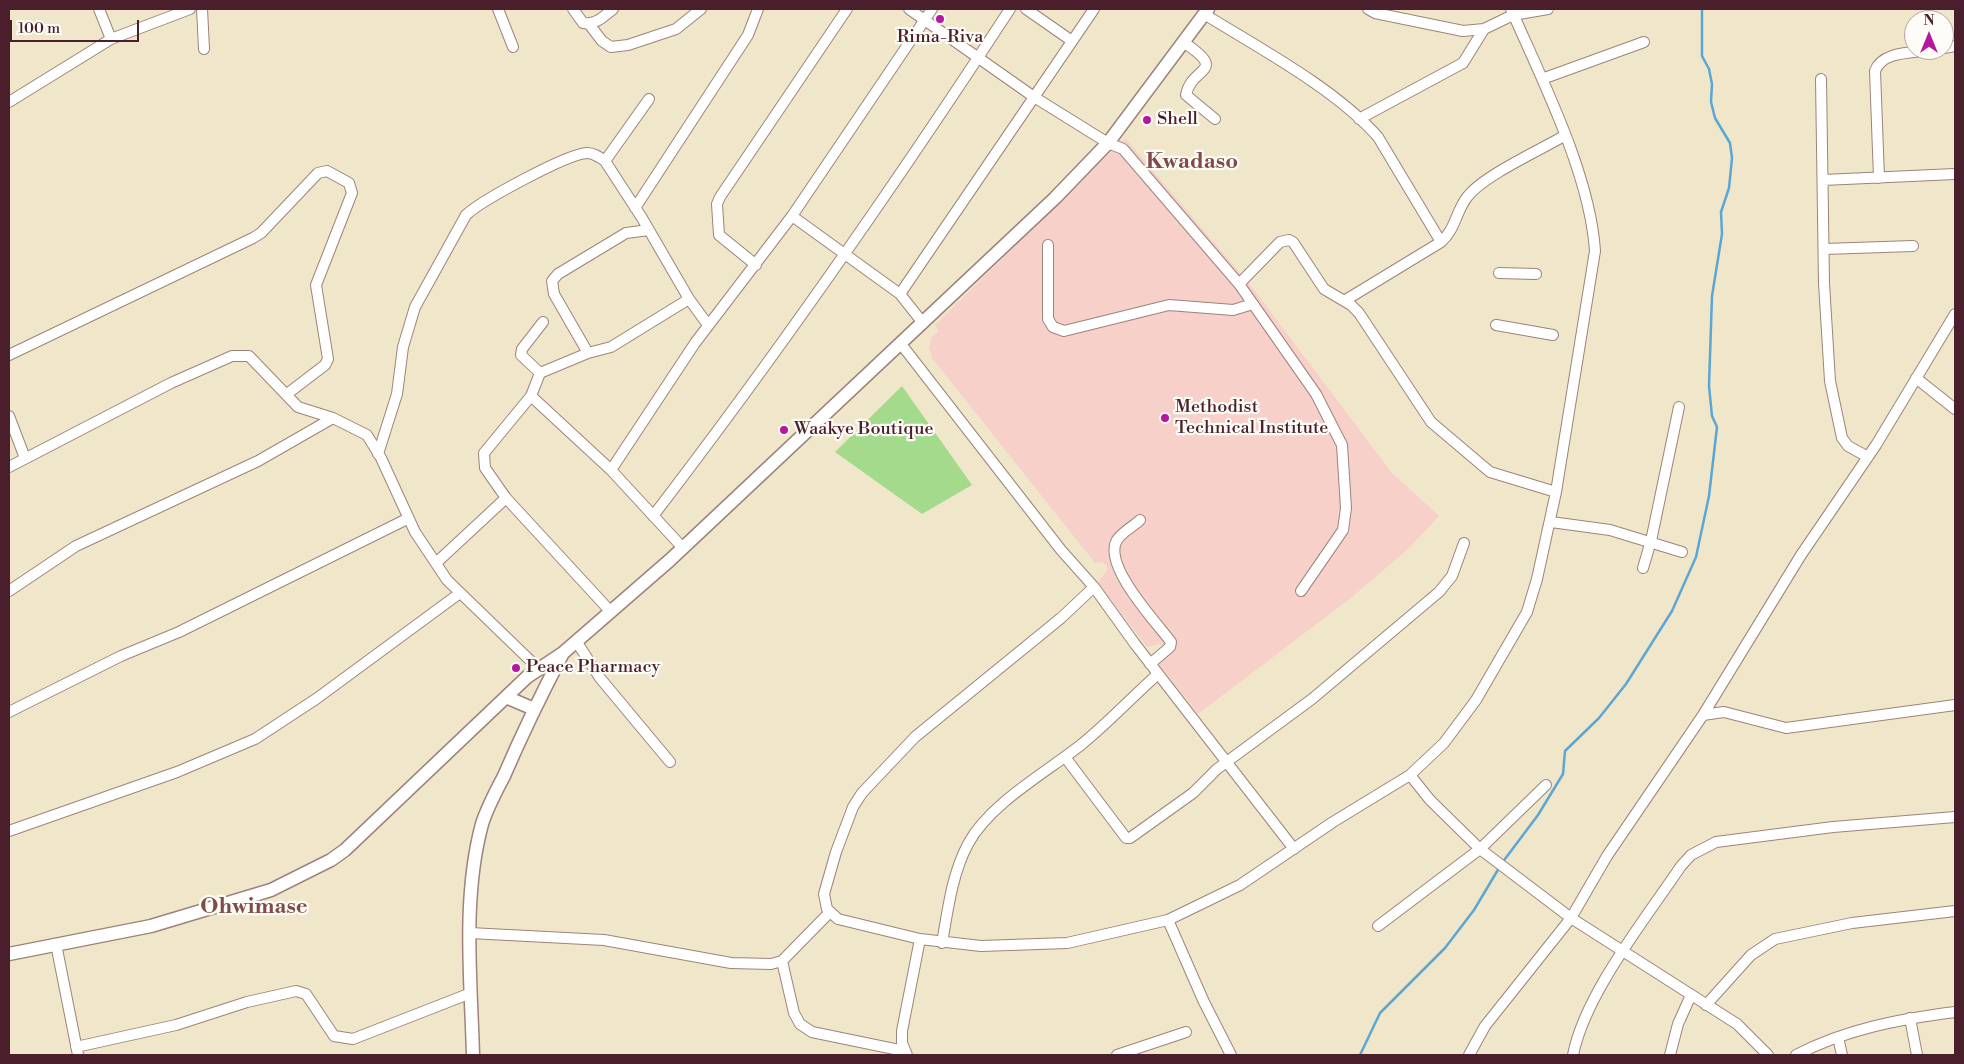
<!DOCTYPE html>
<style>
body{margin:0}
#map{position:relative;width:1964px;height:1064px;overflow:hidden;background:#f0e7cb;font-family:"Libre Bodoni",serif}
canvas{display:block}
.frame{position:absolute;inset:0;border:10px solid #4a1f2b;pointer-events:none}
.north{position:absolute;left:1904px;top:10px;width:50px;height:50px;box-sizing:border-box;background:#fdfcf7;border:1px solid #b5a4a5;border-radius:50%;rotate:0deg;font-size:14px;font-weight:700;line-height:20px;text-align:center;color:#4a1f2b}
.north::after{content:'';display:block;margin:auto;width:18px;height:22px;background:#b5179e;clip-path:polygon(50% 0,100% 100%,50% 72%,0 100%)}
.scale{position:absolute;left:10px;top:20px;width:129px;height:22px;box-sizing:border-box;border:2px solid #4a1f2b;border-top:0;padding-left:6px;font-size:15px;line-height:18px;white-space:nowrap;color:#4a1f2b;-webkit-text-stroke:4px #fdfcf7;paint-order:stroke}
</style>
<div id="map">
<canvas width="1964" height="1064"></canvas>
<div class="frame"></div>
<div class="north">N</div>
<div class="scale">100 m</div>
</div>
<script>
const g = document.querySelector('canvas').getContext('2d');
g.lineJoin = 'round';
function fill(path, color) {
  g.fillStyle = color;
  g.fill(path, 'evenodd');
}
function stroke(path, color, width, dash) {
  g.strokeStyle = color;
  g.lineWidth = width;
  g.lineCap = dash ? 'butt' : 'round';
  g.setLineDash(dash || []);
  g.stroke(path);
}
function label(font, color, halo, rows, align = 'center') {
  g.font = font + ' "Libre Bodoni",serif';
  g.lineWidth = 4.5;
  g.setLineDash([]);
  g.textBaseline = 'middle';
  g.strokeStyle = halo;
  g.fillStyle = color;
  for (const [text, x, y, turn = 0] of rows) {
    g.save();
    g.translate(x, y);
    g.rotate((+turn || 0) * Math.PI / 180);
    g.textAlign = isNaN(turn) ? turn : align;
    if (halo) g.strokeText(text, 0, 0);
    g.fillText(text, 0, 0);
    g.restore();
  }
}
fill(new Path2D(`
 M 1125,138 L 1251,286 L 1392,473 L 1439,516 L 1408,549 L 1352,597 L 1198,714 L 1157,662 L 1165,649 L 1161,644 L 1147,647 L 1098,583 L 1108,568 L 1103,562 L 1095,563 L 932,358 L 929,347 L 932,337 L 939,331 L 935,325 Z`), '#f7d0c9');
fill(new Path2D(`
 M 902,386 L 972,485 L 922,514 L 835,452 Z`), '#a3da8c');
stroke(new Path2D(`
 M 1502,863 L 1538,815 L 1563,774 L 1565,751 L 1599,718 L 1626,684 L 1672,611 L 1696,557 L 1709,496 L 1717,427 L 1712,416 L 1709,386 L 1712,296 L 1722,234 L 1721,212 L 1729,188 L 1732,158 L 1730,143 L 1715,118 L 1711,102 L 1712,84 L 1709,69 L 1702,56 L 1702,9
 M 1360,1055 L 1380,1013 L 1445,948 L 1474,910 L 1499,868`), '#5ca6d4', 2.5);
const minor = new Path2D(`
 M 99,9 L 111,39 L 190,9
 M 202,9 L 204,49
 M 498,9 L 513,47
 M 573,9 L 583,23 C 596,25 603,17 613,9
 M 909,9 L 1034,97 L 1108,143 L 1123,149 L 1239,284 L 1280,242 L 1289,240 L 1293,242 L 1324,289 L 1351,305 L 1359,313 L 1431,422 L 1490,472 L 1556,492
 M 1026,9 L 1072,41
 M 1368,9 L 1375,13 L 1463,31 L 1484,29 L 1513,15 L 1548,9
 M 1204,14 C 1259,48 1336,89 1378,137 L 1441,242
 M 589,24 L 602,41 L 611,47 L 628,45 L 676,29 L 701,9
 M 1183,42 C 1230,73 1191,66 1186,95 L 1215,119
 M 1944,48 L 1955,46
 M 1542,79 L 1644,42
 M 1821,79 L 1824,283 L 1830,381 L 1842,438 L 1848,446 L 1868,457
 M 9,102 L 111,39
 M 1359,119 L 1463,63 L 1484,29
 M 605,161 L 649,99
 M 1879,178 L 1875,71 C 1882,51 1912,53 1930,50
 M 1823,180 L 1955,174
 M 635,208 L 748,35 L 758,9
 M 792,216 L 900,294 L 923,323
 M 1048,245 L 1048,319 L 1053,327 L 1064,331 L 1169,305 L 1233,310 L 1253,304
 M 1824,249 L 1913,246
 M 756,265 L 719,235 L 717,204 L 720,197 L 847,9
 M 1499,273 L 1536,274
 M 1239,284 L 1316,394 L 1342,445 L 1346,508 L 1343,530 L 1301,591
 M 900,294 L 1094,9
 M 1344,301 L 1441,242 C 1456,229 1456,210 1468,196 C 1485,175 1540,150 1564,136
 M 1496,325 L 1553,335
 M 901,344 L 1061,550 L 1094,587 L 1135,644 L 1294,849
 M 588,353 L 554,294 L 552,281 L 558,274 L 626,233 L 649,230
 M 9,355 L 253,238 L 261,233 L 318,173 L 327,171 L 349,183 L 352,193 L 316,285 L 328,359 L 325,365 L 287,394
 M 540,373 L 521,355 L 522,349 L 543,322
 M 1916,378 L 1955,409
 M 531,396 L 611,470 L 683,548
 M 9,416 L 25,458
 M 378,454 L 397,394 L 403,347 L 415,307 L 466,215 C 482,200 567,154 587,153 C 594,153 599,157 605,161 L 642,218 L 689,299 L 708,325
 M 9,467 L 171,383 L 232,356 L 249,356 L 298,407 L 333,418 L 367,435 L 381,458 L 415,532 L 447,580 L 538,668
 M 611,470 L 695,343 L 792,216 L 932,9
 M 653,516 C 779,352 897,182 1010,9
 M 1140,520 C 1134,526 1122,532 1117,540 C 1102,565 1156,622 1171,642 L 1170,647 L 1150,664
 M 1551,522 L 1610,530 L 1682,552
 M 436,563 L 506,498
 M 1643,568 L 1651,541 L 1679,407
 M 1094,587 L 1061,618 L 915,737 L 862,793 L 853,807 L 836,852 L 824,894 L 827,909 L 838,919 L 920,939 L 981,946 L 1067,943 L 1168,920 L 1240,885 L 1333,822 L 1410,775 L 1444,743 L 1476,700 L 1527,612 L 1537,579 L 1556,492 L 1595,251 C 1590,174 1542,80 1511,9
 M 9,591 L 76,546 L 258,461 L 333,418
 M 611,612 L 506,498 L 485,468 L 484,453 L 531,396 L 540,373 L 588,353 L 611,347 L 689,299
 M 576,641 L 600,678 L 670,762
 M 9,712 L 121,656 L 179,632 L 407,519
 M 1703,715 L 1724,712 L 1786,728 L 1955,705
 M 1065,757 L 1126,838 L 1130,838 L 1193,793 L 1217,769 L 1312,699 L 1439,592 L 1452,576 L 1464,543
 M 1410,775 L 1430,800 L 1480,849 L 1571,918 L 1737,1024 L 1768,1055
 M 9,831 L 177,772 L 255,739 L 316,699 L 460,593
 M 1168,920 L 1204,1002 L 1231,1055
 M 1378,926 L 1480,849 L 1546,785
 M 470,933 L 604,940 L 731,963 L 771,964 L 782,961 L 830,912
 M 942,943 C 948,909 952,874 968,844 C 990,803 1047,772 1082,744 C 1109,722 1132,697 1158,674
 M 56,944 L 78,1055
 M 782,961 L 794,1013 L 800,1024 L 812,1032 L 904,1051
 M 1706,1005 L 1751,955 L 1775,939 L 1852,923 L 1955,911
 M 1910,1018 L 1917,1055
 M 1838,1037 L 1842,1055
 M 76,1047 L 176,1025 L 247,1002 L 296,991 L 306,994 L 334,1036 L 353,1039 L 471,993
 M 907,1055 L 902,1043 L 902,1031 L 920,939
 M 1117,1055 L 1186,1032
 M 1469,1055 L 1485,1026 L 1571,918 L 1607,856 L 1703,715 L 1801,555 L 1876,445 L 1955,314
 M 1573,1055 C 1585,994 1646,918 1681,866 L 1691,855 L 1716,842 L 1833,827 L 1955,817
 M 1670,1055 L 1678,1024 L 1691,995
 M 1796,1055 C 1846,1029 1900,1019 1955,1012`);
const tertiary = new Path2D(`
 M 506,697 L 534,709
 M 9,954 L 151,926 L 271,890 L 331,860 L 345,850 L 527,677 L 563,653 L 670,560 L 1055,198 L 1108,143 L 1208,9
 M 473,1055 C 471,980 462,898 482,824 C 487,808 496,791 504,776 C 522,734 542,693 563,653`);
stroke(minor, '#9d837b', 12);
stroke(tertiary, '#9d837b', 15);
stroke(minor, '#fff', 10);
stroke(tertiary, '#fff', 12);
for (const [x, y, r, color] of [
 [940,19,5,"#b5179e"],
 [1147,120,5,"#b5179e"],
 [1165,418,5,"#b5179e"],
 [784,430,5,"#b5179e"],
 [516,668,5,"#b5179e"]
]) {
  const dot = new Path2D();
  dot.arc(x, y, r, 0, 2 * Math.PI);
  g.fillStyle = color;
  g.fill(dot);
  stroke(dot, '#fdfcf7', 2);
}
label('18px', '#4a1f2b', '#fdfcf7', [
 ["Rima-Riva",940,38,"center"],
 ["Shell",1157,120],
 ["Methodist",1175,408],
 ["Technical Institute",1175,429],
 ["Waakye Boutique",794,430],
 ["Peace Pharmacy",526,668]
], 'left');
label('bold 22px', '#804a48', '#fdfcf7', [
 ["Kwadaso",1192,163],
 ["Ohwimase",254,908]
]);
</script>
